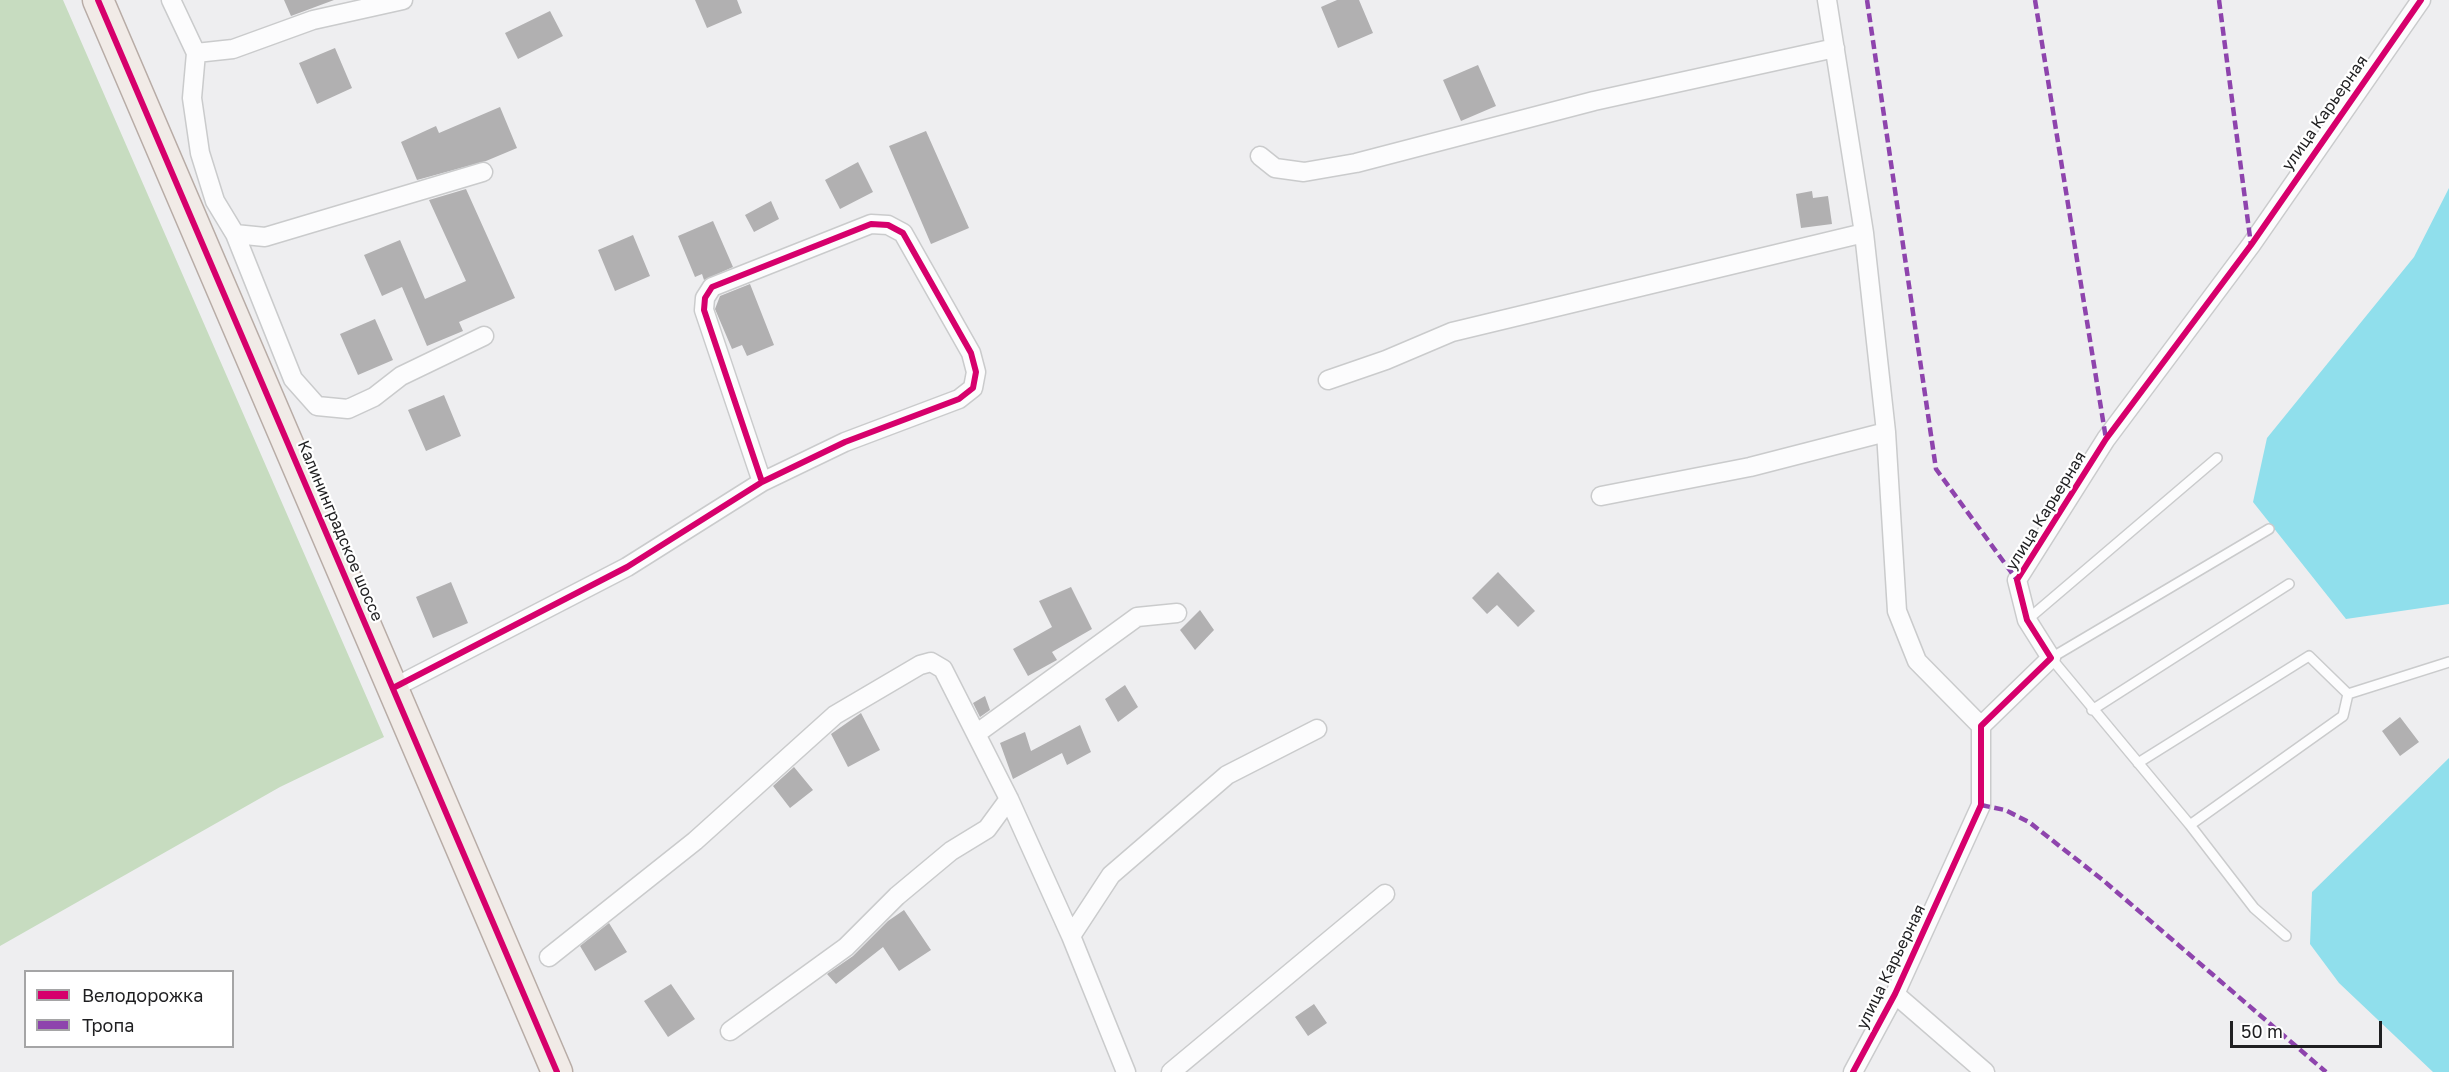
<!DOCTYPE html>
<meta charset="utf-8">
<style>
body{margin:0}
#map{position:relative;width:2449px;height:1072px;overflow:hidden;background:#eeeef0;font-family:"Golos Text",sans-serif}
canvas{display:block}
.legend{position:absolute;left:24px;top:970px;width:210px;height:78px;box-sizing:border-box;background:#fff;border:2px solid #a5a5a6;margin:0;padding:8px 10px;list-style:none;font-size:18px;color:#1f1f21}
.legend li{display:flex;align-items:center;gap:12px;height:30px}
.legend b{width:30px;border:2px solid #a5a5a6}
.scale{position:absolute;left:2230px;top:1021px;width:152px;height:27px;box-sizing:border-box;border:3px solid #1f1f21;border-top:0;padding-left:8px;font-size:18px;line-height:21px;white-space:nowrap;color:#1f1f21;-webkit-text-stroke:4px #fff;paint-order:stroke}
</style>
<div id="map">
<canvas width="2449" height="1072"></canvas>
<ul class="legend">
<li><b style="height:8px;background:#d6006c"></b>Велодорожка</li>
<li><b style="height:8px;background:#8e44ad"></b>Тропа</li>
</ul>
<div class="scale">50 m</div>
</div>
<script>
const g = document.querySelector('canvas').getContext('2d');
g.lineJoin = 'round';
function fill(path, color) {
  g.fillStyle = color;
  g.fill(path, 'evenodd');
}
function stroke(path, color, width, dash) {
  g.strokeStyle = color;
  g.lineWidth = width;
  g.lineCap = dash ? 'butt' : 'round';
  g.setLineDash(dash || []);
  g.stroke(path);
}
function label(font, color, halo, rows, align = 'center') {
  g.font = font + ' "Golos Text",sans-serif';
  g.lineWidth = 4.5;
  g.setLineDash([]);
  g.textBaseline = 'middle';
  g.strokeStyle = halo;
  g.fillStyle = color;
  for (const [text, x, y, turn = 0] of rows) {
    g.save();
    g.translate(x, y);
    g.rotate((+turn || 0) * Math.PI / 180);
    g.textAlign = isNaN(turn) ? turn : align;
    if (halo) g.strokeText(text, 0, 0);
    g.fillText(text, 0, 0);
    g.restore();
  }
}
fill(new Path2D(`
 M 0,0 L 63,0 L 384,737 L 280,787 L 0,946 Z`), '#c7dcc0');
fill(new Path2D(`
 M 2449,188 L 2449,604 L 2346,619 L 2253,502 L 2267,438 L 2414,257 Z
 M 2449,758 L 2449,1072 L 2433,1072 L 2339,983 L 2310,944 L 2312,892 Z`), '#90dfec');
fill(new Path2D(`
 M 284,0 L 334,0 L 291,16 Z
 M 695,0 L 737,0 L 742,13 L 707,28 Z
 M 1337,0 L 1359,0 L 1373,33 L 1338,48 L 1321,7 Z
 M 550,11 L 563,36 L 518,59 L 505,33 Z
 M 335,48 L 352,88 L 317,104 L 299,63 Z
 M 1478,65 L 1496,106 L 1461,121 L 1443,80 Z
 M 500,107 L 517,148 L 486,161 L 417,180 L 401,142 L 436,126 L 439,133 Z
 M 926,131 L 969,228 L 931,244 L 889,146 Z
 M 858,162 L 873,192 L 840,209 L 825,180 Z
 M 466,189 L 515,298 L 459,322 L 463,331 L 427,346 L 402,287 L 382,296 L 364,255 L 400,240 L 425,299 L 466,281 L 429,200 Z
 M 1812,191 L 1813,198 L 1828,196 L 1832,224 L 1801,228 L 1796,194 Z
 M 771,201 L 779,219 L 754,232 L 745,215 Z
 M 713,221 L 733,267 L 704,280 L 702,274 L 695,277 L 678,236 Z
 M 633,235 L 650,276 L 615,291 L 598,250 Z
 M 750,284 L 774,345 L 747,356 L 742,345 L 732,349 L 715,309 L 720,296 Z
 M 375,319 L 393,360 L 358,375 L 340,334 Z
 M 444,395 L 461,436 L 426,451 L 408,410 Z
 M 1498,572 L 1535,611 L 1518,627 L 1497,605 L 1487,614 L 1472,598 Z
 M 451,582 L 468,623 L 433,638 L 416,597 Z
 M 1071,587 L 1092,629 L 1052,652 L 1057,660 L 1028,676 L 1013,649 L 1052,627 L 1039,601 Z
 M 1200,610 L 1214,630 L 1195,650 L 1180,630 Z
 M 1125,685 L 1138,707 L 1118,722 L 1105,699 Z
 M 985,696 L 990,710 L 980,717 L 973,703 Z
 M 861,713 L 880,750 L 848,767 L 831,734 Z
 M 2400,717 L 2419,742 L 2400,756 L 2382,731 Z
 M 1080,725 L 1091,752 L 1067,765 L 1062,753 L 1013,779 L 1000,743 L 1025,732 L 1031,751 Z
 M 794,767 L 813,790 L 790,808 L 773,786 Z
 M 904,910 L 931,950 L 899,971 L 883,947 L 836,984 L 827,974 L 853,956 L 888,921 Z
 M 609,923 L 627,952 L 595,971 L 580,946 Z
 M 671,984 L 695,1019 L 668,1037 L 644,1001 Z
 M 1314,1004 L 1327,1023 L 1308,1036 L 1295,1017 Z`), '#b1b0b1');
const lane = new Path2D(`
 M 2269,529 L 2051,658 L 2190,825 L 2254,908 L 2286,936
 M 2027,620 L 2217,458
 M 2092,710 L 2289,584
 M 2138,763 L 2309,656 L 2348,694 L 2449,662
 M 2190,825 L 2343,716 L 2348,694`);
const street = new Path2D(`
 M 171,0 L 196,53 L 192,98 L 200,153 L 215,201 L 235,234 L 293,379 L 317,406 L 348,409 L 374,397 L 401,376 L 484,336
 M 1827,0 L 1864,233 L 1886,432 L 1897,611 L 1917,661 L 1981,726
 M 196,53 L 233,49 L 313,20 L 403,0
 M 1260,156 L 1275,168 L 1304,172 L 1356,163 L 1594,101 L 1835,48
 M 235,234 L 265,237 L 483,172
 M 1328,380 L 1386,360 L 1452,332 L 1864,233
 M 1601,496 L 1750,467 L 1886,432
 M 393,688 L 627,567 L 762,482 L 704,310 L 705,298 L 712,287 L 871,224 L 888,225 L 903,233 L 971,353 L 976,372 L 973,388 L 959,399 L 845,442 L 762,482
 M 976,734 L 1137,617 L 1177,613
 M 1071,936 L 1111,875 L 1227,775 L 1317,729
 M 549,957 L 695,841 L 835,715 L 920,665 L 931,662 L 943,669 L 1009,799 L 1071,936 L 1126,1072
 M 1895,994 L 1985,1072
 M 730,1031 L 846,947 L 897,896 L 951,851 L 987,829 L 1009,799
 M 1171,1072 L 1385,894
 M 1853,1072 L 1895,994 L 1981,805 L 1981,726 L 2051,658 L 2027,620 L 2017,580 L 2106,439 L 2251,245 L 2421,0`);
const primary = new Path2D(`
 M 98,0 L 557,1072`);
stroke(lane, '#cacbcc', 12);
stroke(street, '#cacbcc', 21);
stroke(primary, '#b8aca6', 33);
stroke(lane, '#fcfcfd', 9);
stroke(street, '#fcfcfd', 18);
stroke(primary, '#f1ebe7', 30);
stroke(new Path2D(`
 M 1867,0 L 1936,469 L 2017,580
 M 2035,0 L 2106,439
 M 2219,0 L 2251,245
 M 1981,805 L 2005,810 L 2029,822 L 2104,881 L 2326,1072`), '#8e44ad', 4.5, [9, 4.5]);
stroke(new Path2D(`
 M 98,0 L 557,1072
 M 393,688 L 627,567 L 762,482 L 704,310 L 705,298 L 712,287 L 871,224 L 888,225 L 903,233 L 971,353 L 976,372 L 973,388 L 959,399 L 845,442 L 762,482
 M 1853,1072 L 1895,994 L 1981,805 L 1981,726 L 2051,658 L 2027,620 L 2017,580 L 2106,439 L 2251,245 L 2421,0`), '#d6006c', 6);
label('16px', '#1f1f21', '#fff', [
 ["улица Карьерная",2325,113,-55],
 ["улица Карьерная",2046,511,-58],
 ["Калининградское шоссе",340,531,67],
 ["улица Карьерная",1891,967,-64]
]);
</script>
